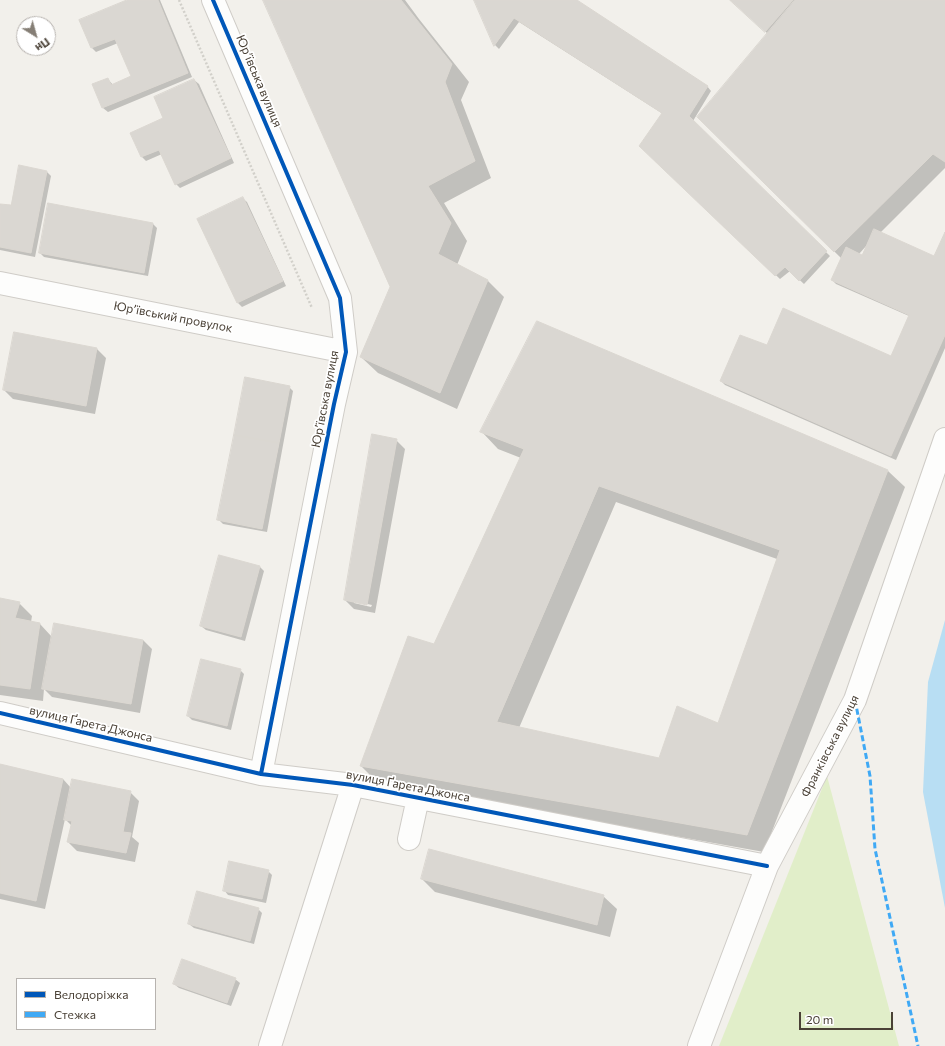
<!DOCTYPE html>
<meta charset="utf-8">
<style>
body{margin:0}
#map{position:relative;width:945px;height:1046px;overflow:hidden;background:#f2f0eb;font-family:Commissioner,sans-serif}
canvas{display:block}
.legend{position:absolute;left:16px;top:978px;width:140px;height:52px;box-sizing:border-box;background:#fff;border:1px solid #b7b3af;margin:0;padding:5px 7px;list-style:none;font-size:12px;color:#4a4136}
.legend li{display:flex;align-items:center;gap:8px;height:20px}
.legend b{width:20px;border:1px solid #b7b3af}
.north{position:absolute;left:16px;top:16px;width:40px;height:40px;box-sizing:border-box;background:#fff;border:1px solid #b7b3af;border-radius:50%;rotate:143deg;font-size:11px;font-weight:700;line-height:16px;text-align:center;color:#4a4136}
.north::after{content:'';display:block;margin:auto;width:14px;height:18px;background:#857e75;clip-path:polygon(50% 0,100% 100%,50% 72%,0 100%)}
.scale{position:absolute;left:799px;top:1012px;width:94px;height:18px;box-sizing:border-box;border:2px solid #4a4136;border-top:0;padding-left:5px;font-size:12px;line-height:14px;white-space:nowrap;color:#4a4136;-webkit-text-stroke:3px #fff;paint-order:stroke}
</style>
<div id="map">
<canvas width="945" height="1046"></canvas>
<ul class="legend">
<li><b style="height:5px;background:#0057b8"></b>Велодоріжка</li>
<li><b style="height:5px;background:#3fa9f5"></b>Стежка</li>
</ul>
<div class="north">Пн</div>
<div class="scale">20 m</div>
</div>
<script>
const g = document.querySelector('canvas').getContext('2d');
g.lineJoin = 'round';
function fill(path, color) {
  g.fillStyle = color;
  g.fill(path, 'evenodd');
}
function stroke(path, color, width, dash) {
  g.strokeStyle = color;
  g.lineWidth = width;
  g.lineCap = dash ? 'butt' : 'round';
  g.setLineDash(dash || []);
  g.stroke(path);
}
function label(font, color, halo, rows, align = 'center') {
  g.font = font + ' Commissioner,sans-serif';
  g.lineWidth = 3.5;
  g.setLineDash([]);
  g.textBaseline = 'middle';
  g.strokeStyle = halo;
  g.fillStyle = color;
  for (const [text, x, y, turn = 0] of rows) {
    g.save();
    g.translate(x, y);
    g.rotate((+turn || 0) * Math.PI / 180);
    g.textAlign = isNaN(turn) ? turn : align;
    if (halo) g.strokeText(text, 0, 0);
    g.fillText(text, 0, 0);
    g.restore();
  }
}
fill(new Path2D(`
 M 827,776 L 899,1046 L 719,1046 Z`), '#e1eec9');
fill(new Path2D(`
 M 945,620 L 945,908 L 923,792 L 928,682 Z`), '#b8def3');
fill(new Path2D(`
 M 130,0 L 160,0 L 192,77 L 108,112 L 103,108 L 94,85 L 108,79 L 113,85 L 132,77 L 118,43 L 96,52 L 92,48 L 81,21 Z
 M 264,0 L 405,0 L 419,19 L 469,82 L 461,100 L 491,178 L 444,203 L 467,241 L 457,265 L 487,280 L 504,297 L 457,409 L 378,373 L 361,357 L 391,287 Z
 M 475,0 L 575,0 L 707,86 L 711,91 L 693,121 L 830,256 L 804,284 L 790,271 L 780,279 L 640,146 L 663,114 L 519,22 L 499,49 L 495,45 Z
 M 731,0 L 945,0 L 945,168 L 880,233 L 935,257 L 945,234 L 945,348 L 896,460 L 725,385 L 721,381 L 768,347 L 891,357 L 909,316 L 836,284 L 832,280 L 842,259 L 698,117 L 768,34 ZM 867,245 L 863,256 L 859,254 Z
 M 194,80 L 199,84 L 234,163 L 180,188 L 176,184 L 162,154 L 146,161 L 142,157 L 132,134 L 165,118 Z
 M 47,172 L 51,176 L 35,257 L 0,250 L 0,205 L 11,207 Z
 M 242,198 L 247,202 L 286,286 L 242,307 L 238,303 L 198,219 Z
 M 153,224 L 157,228 L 148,276 L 44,257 L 40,253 Z
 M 538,322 L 888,471 L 905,487 L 764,852 L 378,783 L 361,766 L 434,645 L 521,458 L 498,449 L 482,432 ZM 616,502 L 777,559 L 719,724 L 660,759 L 519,728 Z
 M 97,349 L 106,358 L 95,414 L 13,399 L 4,390 Z
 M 289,387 L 293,391 L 267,532 L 223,524 L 219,520 Z
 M 396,440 L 405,449 L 375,613 L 354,609 L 345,600 ZM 354,601 L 372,605 L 371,607 L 354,603 Z
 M 260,567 L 264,571 L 245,641 L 206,630 L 201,626 Z
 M 0,599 L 19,603 L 32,616 L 31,622 L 40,624 L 52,637 L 143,640 L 152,649 L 140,713 L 52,697 L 44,689 L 43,701 L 0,695 Z
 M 240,670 L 244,674 L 231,730 L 192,720 L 188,716 Z
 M 0,765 L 63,779 L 71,788 L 130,792 L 139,801 L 132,837 L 139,843 L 135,862 L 77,851 L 68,842 L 72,826 L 65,819 L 45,909 L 0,899 Z
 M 268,871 L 272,875 L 266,903 L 228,895 L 224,890 Z
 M 422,879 L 603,896 L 617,909 L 610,937 L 435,892 Z
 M 258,909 L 262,913 L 254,944 L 194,928 L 189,924 Z
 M 235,979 L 240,983 L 231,1006 L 179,988 L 174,984 Z`), '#0003');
const building = new Path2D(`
 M 127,0 L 158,0 L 188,73 L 102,108 L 92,84 L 108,78 L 111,85 L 131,76 L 115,39 L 91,48 L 79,20 Z
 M 263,0 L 401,0 L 452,64 L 445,82 L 475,161 L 428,186 L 451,223 L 438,254 L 488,280 L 440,393 L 360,357 L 390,287 Z
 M 474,0 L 577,0 L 708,86 L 689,116 L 827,251 L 799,281 L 785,267 L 775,276 L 639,146 L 662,113 L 514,18 L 494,46 Z
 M 730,0 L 793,0 L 765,32 Z
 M 795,0 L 945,0 L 945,162 L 933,154 L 834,252 L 697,117 Z
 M 194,79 L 231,158 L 175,185 L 159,150 L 141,157 L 130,133 L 163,118 L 154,97 Z
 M 19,165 L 47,171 L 31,253 L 0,247 L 0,204 L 11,205 Z
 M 243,197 L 283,281 L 237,303 L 197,219 Z
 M 48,203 L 153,223 L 144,273 L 39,253 Z
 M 874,229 L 934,256 L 945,232 L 945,335 L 891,456 L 720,381 L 740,335 L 767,345 L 783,308 L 891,356 L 909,315 L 831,280 L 846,247 L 862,255 Z
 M 537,321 L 888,470 L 747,835 L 360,766 L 408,636 L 434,644 L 524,449 L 480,432 ZM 599,486 L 780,550 L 718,723 L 677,706 L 659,758 L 497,722 Z
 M 14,332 L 97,348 L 86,406 L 3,390 Z
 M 245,377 L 290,386 L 279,443 L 234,435 Z
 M 372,434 L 397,439 L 367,605 L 344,600 Z
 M 234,435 L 279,443 L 262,529 L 217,520 Z
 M 219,555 L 260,566 L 241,637 L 200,626 Z
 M 0,598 L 20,602 L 15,618 L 40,623 L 30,689 L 0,685 Z
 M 54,623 L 143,640 L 131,704 L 42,689 Z
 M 201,659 L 241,669 L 227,726 L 187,716 Z
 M 0,764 L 63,779 L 36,901 L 0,893 Z
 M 72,779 L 131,791 L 123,832 L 131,833 L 126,853 L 67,842 L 72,821 L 64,820 Z
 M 429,849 L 604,895 L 597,925 L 421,879 Z
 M 229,861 L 269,870 L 262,899 L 223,891 Z
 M 197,891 L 259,908 L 250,941 L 188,924 Z
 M 182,959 L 236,978 L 227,1003 L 173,984 Z`);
fill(building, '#dad7d2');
stroke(building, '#dbd7d1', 1);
const minor = new Path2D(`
 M 213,0 L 340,298 L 346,352 L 334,404 L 261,774
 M 0,283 L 346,352
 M 0,713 L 261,774 L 353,785 L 767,866
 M 409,839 L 418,798
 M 270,1046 L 353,785
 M 699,1046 L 767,866 L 855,700 L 945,439`);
stroke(minor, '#cfccc7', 24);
stroke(new Path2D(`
 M 179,0 L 312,308`), '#d2d0ca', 2.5, [2, 2]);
stroke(minor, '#fdfdfc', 22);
stroke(new Path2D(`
 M 855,700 L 870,776 L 875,849 L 918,1046`), '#3fa9f5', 3, [6, 3]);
stroke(new Path2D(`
 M 213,0 L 340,298 L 346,352 L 334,404 L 261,774
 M 0,713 L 261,774 L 353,785 L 767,866`), '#0057b8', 4);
label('12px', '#4a4136', '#fff', [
 ["Юр’ївська вулиця",259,81,67],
 ["Юр’ївський провулок",173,317,11],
 ["Юр’ївська вулиця",325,399,-79],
 ["вулиця Ґарета Джонса",91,724,13],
 ["Франківська вулиця",830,746,-63],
 ["вулиця Ґарета Джонса",408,786,11]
]);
</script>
